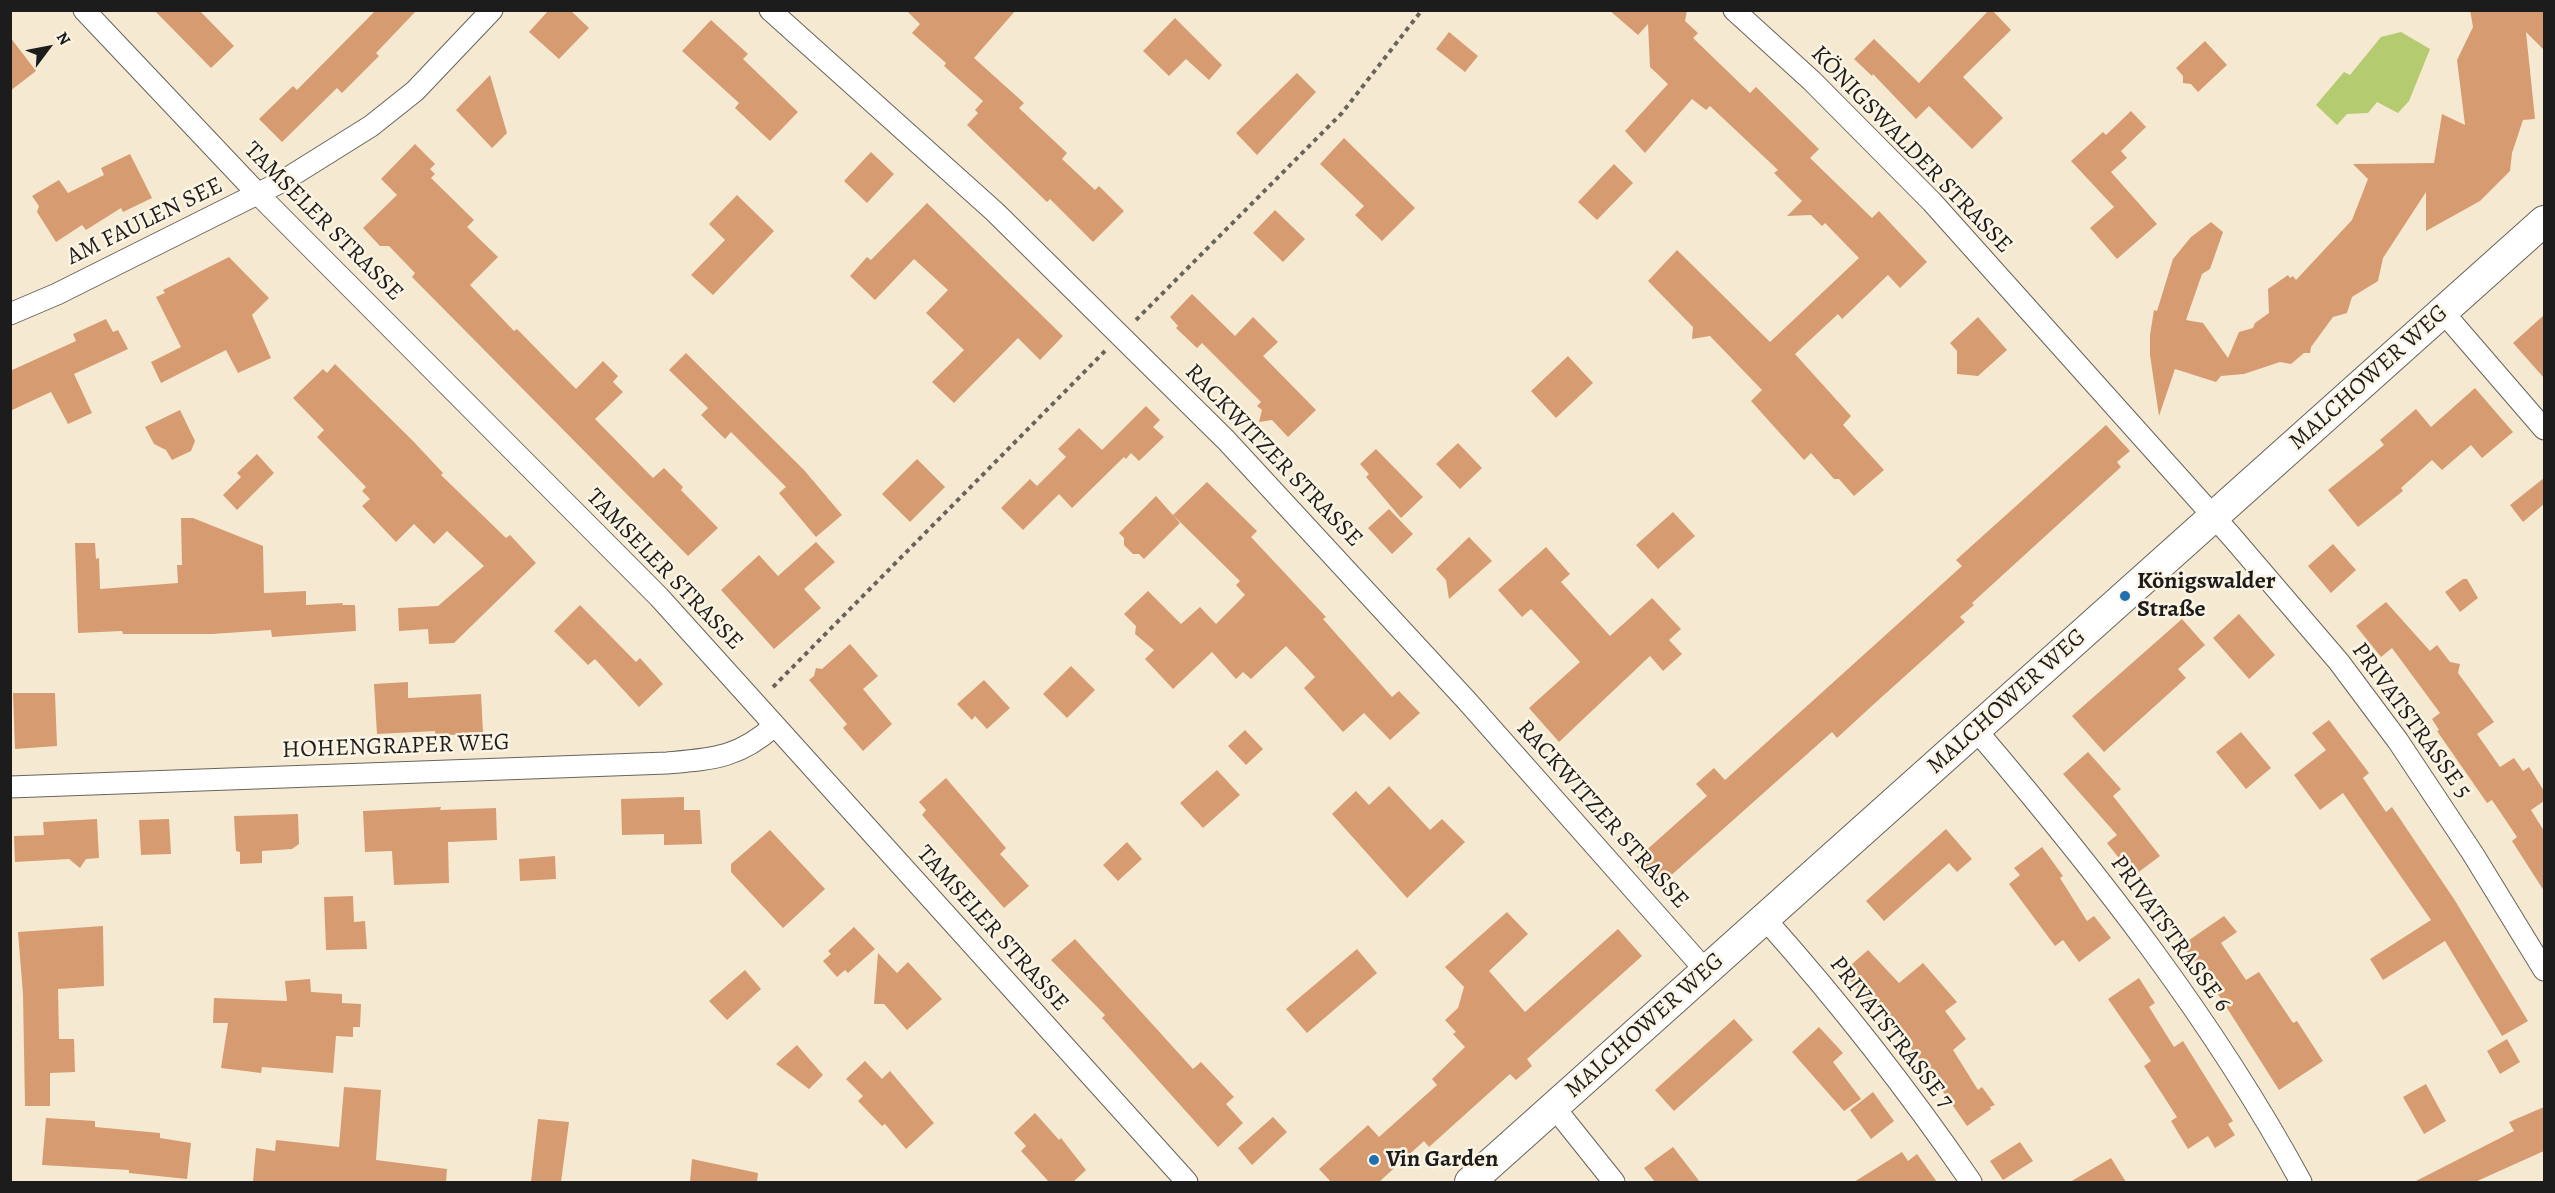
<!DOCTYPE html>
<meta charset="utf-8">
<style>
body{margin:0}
#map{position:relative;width:2555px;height:1193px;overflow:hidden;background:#f5ead1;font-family:Alegreya,serif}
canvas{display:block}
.frame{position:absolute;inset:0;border:12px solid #1c1c1c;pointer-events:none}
.north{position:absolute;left:18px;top:18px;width:60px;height:60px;-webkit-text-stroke:4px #fcf5e5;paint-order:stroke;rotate:58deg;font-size:16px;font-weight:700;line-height:24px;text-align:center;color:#1c1c1c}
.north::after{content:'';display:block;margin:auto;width:21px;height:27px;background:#1c1c1c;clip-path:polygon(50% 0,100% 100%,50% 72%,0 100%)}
</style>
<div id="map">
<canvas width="2555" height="1193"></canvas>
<div class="frame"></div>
<div class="north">N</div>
</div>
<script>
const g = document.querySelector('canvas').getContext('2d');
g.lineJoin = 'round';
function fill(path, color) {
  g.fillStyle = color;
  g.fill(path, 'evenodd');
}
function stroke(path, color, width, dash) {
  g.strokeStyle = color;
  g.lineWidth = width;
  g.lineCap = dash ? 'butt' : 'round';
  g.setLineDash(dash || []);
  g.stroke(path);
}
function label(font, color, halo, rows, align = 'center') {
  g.font = font + ' Alegreya,serif';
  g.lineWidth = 5;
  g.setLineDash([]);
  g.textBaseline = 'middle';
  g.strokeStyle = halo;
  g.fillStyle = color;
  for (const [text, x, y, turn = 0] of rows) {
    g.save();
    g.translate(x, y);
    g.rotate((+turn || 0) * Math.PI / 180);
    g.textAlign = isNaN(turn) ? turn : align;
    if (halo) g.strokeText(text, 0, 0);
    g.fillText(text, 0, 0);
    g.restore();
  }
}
fill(new Path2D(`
 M 2401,32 L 2430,49 L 2409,101 L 2398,113 L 2377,102 L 2368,113 L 2347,114 L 2337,125 L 2316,105 L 2344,72 L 2350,75 L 2381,37 Z`), '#b4cb70');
fill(new Path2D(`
 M 154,10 L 199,10 L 234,46 L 211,68 Z
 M 376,10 L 417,10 L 376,53 L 379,56 L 342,93 L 337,88 L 282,142 L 259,119 L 293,86 L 297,90 Z
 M 549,10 L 570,10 L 589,28 L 559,59 L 529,32 Z
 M 906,10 L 1016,10 L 974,58 L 1024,103 L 1019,108 L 1067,153 L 1062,159 L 1095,190 L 1099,186 L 1124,211 L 1093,242 L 1050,199 L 1047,202 L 967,125 L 978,113 L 975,110 L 983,101 L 944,66 L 946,63 L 912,33 L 920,24 Z
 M 1609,10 L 1687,10 L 1685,21 L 1698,33 L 1693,38 L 1750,93 L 1756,87 L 1819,149 L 1810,158 L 1872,218 L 1879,211 L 1927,262 L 1900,288 L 1888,275 L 1842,319 L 1838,314 L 1795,354 L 1851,416 L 1843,425 L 1884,470 L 1854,496 L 1839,479 L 1834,479 L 1811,453 L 1804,460 L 1751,401 L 1762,390 L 1710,336 L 1692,339 L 1693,327 L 1648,281 L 1677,250 L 1770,342 L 1859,258 L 1825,223 L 1822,226 L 1811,215 L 1787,216 L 1802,201 L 1774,173 L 1778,170 L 1710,106 L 1706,110 L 1692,99 L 1645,153 L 1625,131 L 1668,84 L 1650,67 L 1648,24 L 1638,35 Z
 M 1989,10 L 1992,10 L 2011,30 L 1963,77 L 2003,118 L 1972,149 L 1929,106 L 1916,119 L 1873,74 L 1872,76 L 1854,59 L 1874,39 L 1919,83 Z
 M 2470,10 L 2544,10 L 2544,50 L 2526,32 L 2535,119 L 2523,120 L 2512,153 L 2510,171 L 2480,201 L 2426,231 L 2426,192 L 2383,258 L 2378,281 L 2352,297 L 2347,313 L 2333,317 L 2311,347 L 2310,353 L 2304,353 L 2291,364 L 2280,362 L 2244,374 L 2221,376 L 2216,382 L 2175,369 L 2159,416 L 2150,355 L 2150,335 L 2154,310 L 2157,311 L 2173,259 L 2191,237 L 2211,222 L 2223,232 L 2210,269 L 2202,274 L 2186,320 L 2203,323 L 2228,358 L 2239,332 L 2253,328 L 2255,323 L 2269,313 L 2268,289 L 2288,275 L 2290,278 L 2293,276 L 2296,280 L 2352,220 L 2368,179 L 2353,164 L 2434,163 L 2442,114 L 2465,125 L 2457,60 L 2473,27 Z
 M 1175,18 L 1222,65 L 1209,80 L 1186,59 L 1169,76 L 1143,51 Z
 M 711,20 L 748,54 L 743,59 L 798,112 L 770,141 L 735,108 L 739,103 L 682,51 Z
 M 1449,32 L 1478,56 L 1465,72 L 1436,49 Z
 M 10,37 L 36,71 L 10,91 Z
 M 2205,41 L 2227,65 L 2198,92 L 2191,84 L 2183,83 L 2183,76 L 2176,68 Z
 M 1297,73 L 1316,92 L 1257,155 L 1236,133 Z
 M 490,75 L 507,133 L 492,148 L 456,110 Z
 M 2131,111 L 2146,127 L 2121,151 L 2127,158 L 2111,172 L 2157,224 L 2117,259 L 2090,228 L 2114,207 L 2071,161 L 2103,132 L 2106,135 Z
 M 1344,138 L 1415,208 L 1382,241 L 1355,215 L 1364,206 L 1320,164 Z
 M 415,144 L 435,164 L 430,169 L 435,174 L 431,178 L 474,220 L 467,227 L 498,257 L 470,285 L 514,331 L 517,329 L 576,389 L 603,361 L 618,376 L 613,382 L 623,392 L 595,419 L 653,478 L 664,468 L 683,487 L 681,490 L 718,528 L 688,556 L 412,277 L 415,273 L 389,246 L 380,246 L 363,228 L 397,195 L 381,179 Z
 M 871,152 L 894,174 L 867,203 L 844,181 Z
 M 130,154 L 152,198 L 123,212 L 121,208 L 86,230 L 82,225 L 56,242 L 37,212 L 39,206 L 32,196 L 59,180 L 68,193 L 104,175 L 101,168 Z
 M 1614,164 L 1633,183 L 1597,220 L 1578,202 Z
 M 737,195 L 774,231 L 713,295 L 691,275 L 725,240 L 709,224 Z
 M 927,203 L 1063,336 L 1040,360 L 1018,338 L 954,403 L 932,382 L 964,350 L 926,313 L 948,290 L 914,259 L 875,300 L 850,276 L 867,257 L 871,260 Z
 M 1275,210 L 1305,239 L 1283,262 L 1253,233 Z
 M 229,257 L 269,298 L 252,315 L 271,358 L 238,373 L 226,350 L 161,383 L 151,362 L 181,347 L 156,297 L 165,293 L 163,290 Z
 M 1192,294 L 1235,336 L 1253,317 L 1278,342 L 1263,356 L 1316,410 L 1288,437 L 1272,420 L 1259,422 L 1262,410 L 1257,406 L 1261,402 L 1202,343 L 1197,348 L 1176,328 L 1178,326 L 1170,317 Z
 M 2544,315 L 2544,378 L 2513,343 Z
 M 1978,317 L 2007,350 L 1978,376 L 1957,374 L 1957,351 L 1950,343 Z
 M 106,319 L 113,332 L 118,330 L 128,349 L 74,374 L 92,413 L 68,424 L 51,392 L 10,411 L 10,371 L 76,341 L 73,334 Z
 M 686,353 L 804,470 L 842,515 L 816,537 L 779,493 L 786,487 L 731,432 L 725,439 L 701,415 L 708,408 L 669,370 Z
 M 1568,356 L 1593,383 L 1556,418 L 1531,391 Z
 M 335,364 L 413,441 L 443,473 L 441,475 L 506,538 L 510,535 L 536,563 L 454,643 L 429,644 L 428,629 L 399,631 L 398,608 L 438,606 L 484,566 L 447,531 L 434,544 L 414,524 L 396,542 L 362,506 L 370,499 L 362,491 L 366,487 L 317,437 L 324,430 L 293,398 L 323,369 L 327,373 Z
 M 2475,388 L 2513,432 L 2482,458 L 2471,445 L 2442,470 L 2432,460 L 2401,488 L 2403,491 L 2358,527 L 2328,490 L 2384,445 L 2380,440 L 2416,409 L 2431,427 Z
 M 1146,406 L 1160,420 L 1153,427 L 1164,437 L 1139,461 L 1131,453 L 1126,459 L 1124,457 L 1072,508 L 1059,494 L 1023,530 L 1001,508 L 1030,479 L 1037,486 L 1066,457 L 1058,449 L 1079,428 L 1102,450 Z
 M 180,410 L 195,441 L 191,451 L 172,460 L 166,450 L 154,444 L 145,427 Z
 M 2106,425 L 2130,451 L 2117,462 L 2121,467 L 1972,603 L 1974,605 L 1960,617 L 1965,622 L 1874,704 L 1837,738 L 1832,732 L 1667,879 L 1663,874 L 1652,883 L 1633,862 L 1707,796 L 1696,784 L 1714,768 L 1725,780 L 1962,566 L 1956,560 Z
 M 1458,443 L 1482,468 L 1460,489 L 1436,464 Z
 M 1376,449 L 1423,497 L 1401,518 L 1366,477 L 1369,474 L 1360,464 Z
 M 257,454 L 274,473 L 237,510 L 223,495 L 241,477 L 237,473 Z
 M 917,459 L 945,487 L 910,522 L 882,494 Z
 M 2544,478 L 2544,504 L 2523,522 L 2510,505 Z
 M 1207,482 L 1257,531 L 1251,537 L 1326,617 L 1323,619 L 1392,697 L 1399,691 L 1420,713 L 1390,740 L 1364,713 L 1343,732 L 1304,688 L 1315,677 L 1286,646 L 1251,679 L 1243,672 L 1236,679 L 1212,652 L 1173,689 L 1145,659 L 1154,650 L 1135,634 L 1136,626 L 1124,614 L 1148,591 L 1181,624 L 1200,607 L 1216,624 L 1245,595 L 1236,585 L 1240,581 L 1173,515 Z
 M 1156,496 L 1180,523 L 1144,559 L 1139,554 L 1133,554 L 1124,545 L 1124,538 L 1119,533 Z
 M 1389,509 L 1413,534 L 1392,554 L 1368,528 Z
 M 1673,512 L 1695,536 L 1658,569 L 1636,545 Z
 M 181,518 L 193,518 L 263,546 L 264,593 L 306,591 L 306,605 L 343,603 L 342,605 L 355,605 L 356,631 L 272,637 L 271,630 L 212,634 L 123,634 L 122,631 L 78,633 L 75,543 L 95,543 L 96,559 L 99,558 L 100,589 L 178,583 L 177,565 L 182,565 Z
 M 1469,537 L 1492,561 L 1449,599 L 1446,580 L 1436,569 Z
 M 816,542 L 835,562 L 804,589 L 821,608 L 774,649 L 721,590 L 759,555 L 778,576 Z
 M 2333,544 L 2356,570 L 2331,593 L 2308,566 Z
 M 1546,547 L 1570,574 L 1561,582 L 1610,636 L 1652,598 L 1681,629 L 1669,640 L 1682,654 L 1663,671 L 1650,656 L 1559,742 L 1529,708 L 1580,662 L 1531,609 L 1522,617 L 1498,590 Z
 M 2463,579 L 2467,579 L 2478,598 L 2460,612 L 2445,592 Z
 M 2386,602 L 2430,651 L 2437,645 L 2450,662 L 2460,664 L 2458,673 L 2494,722 L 2477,734 L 2500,767 L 2514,758 L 2523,771 L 2529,767 L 2544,791 L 2544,801 L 2531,810 L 2544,831 L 2544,891 L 2512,841 L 2517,837 L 2492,800 L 2487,803 L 2437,731 L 2439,730 L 2432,719 L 2440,713 L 2392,648 L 2381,657 L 2356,626 Z
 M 580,605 L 636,662 L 640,658 L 663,684 L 639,707 L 595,659 L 588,665 L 554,631 Z
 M 2239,614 L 2275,655 L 2249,679 L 2213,638 Z
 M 2182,619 L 2205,645 L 2178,669 L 2186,678 L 2104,752 L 2072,716 Z
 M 850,644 L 878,676 L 863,689 L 892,724 L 863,751 L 843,728 L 847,724 L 809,680 L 814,676 L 816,668 L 822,669 Z
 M 1071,666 L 1095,690 L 1067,718 L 1043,694 Z
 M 984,680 L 1010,708 L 987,729 L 975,716 L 972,720 L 957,704 Z
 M 408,682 L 408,698 L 481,694 L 483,733 L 435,736 L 435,731 L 377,734 L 374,684 Z
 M 13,693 L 55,693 L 57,746 L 15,749 Z
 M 2329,720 L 2369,773 L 2363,778 L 2386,812 L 2392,807 L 2454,899 L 2528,1021 L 2502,1036 L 2445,941 L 2383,980 L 2370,959 L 2431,920 L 2343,793 L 2320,810 L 2294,775 L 2326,750 L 2312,733 Z
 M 1245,730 L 1263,749 L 1246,765 L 1228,746 Z
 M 2241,732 L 2271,768 L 2246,789 L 2216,752 Z
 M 2088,752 L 2121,789 L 2113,796 L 2160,856 L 2136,874 L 2128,865 L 2126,867 L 2107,843 L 2117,835 L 2063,774 Z
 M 1217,770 L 1240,795 L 1203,828 L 1180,803 Z
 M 946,778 L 1006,848 L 1000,854 L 1029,886 L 1004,908 L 922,815 L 926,810 L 919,802 Z
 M 1389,786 L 1430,830 L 1442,819 L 1465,842 L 1407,898 L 1332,814 L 1356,791 L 1369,805 Z
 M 684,797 L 684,810 L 700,810 L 702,844 L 664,845 L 664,834 L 622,835 L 621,799 Z
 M 441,807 L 440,810 L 496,808 L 497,840 L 448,842 L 449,883 L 394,885 L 392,851 L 365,852 L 363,811 Z
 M 298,814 L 299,844 L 292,849 L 262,851 L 262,863 L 240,864 L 240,852 L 236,851 L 234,816 Z
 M 97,819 L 99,858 L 86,859 L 80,868 L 69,859 L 15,862 L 14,836 L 44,835 L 43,822 Z
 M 169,819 L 171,854 L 141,855 L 139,820 Z
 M 1946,829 L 1972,859 L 1957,872 L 1949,863 L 1884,921 L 1866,901 Z
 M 770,830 L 825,889 L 783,928 L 731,872 L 731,864 Z
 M 1127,842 L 1142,859 L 1118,881 L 1103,865 Z
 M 2042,847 L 2063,876 L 2060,878 L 2087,921 L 2094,916 L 2111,938 L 2079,962 L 2063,940 L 2055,946 L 2009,884 L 2020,875 L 2014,868 Z
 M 555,856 L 556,879 L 520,881 L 519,859 Z
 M 353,896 L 354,922 L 365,921 L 367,949 L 326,950 L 324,897 Z
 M 1507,912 L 1528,934 L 1489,971 L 1525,1012 L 1618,929 L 1642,956 L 1527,1059 L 1532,1066 L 1516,1080 L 1510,1074 L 1429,1147 L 1424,1141 L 1379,1182 L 1331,1182 L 1319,1169 L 1368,1125 L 1379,1137 L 1437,1085 L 1432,1079 L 1465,1047 L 1453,1034 L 1456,1032 L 1445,1020 L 1458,1008 L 1464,987 L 1445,967 Z
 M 2224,916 L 2237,932 L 2221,943 L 2246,980 L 2259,972 L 2293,1023 L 2297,1021 L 2323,1061 L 2279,1090 L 2220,997 L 2182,945 Z
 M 103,926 L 104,986 L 58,989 L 59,1039 L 74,1039 L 75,1072 L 50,1073 L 50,1106 L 25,1106 L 23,994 L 18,932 Z
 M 854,927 L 875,949 L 848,973 L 845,970 L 837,977 L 823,961 L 831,954 L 828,951 Z
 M 1075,939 L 1193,1069 L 1201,1062 L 1234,1097 L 1226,1104 L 1243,1123 L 1218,1147 L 1102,1018 L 1105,1015 L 1051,960 Z
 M 1357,949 L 1377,973 L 1307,1033 L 1286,1009 Z
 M 1868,950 L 1899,983 L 1923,963 L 1957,1002 L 1945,1011 L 1966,1039 L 1953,1050 L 1978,1090 L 1982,1087 L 1995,1105 L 1990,1107 L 1991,1109 L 1967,1126 L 1928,1070 L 1880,1009 L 1878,1011 L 1843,972 Z
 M 878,953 L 897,973 L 908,962 L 942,999 L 907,1030 L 884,1004 L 874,1004 Z
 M 745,970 L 761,989 L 727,1020 L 709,1001 Z
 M 2139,978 L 2155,1003 L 2149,1007 L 2174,1047 L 2183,1041 L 2233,1121 L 2228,1124 L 2235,1135 L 2215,1148 L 2208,1136 L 2188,1149 L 2171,1121 L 2177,1117 L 2144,1066 L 2151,1061 L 2108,999 Z
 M 310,979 L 311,992 L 342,994 L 342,1003 L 361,1004 L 360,1027 L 353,1027 L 353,1037 L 336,1036 L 333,1073 L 262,1067 L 261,1073 L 221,1068 L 228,1023 L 213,1023 L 214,998 L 287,1001 L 285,981 Z
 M 1734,1019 L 1753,1040 L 1674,1111 L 1655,1090 Z
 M 1819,1027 L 1843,1053 L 1833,1062 L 1861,1099 L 1844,1111 L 1792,1052 Z
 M 2507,1039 L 2520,1062 L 2500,1074 L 2487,1051 Z
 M 797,1045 L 823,1075 L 809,1089 L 776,1064 Z
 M 865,1061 L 882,1079 L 890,1071 L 934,1123 L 906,1149 L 885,1124 L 882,1126 L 858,1101 L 863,1096 L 846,1079 Z
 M 2426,1084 L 2446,1121 L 2424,1134 L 2403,1097 Z
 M 344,1087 L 381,1090 L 376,1160 L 447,1169 L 446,1182 L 253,1182 L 256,1148 L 275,1151 L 276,1140 L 339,1147 Z
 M 1873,1092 L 1894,1121 L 1871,1139 L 1850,1110 Z
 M 2544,1107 L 2544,1151 L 2475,1182 L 2414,1182 L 2514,1131 L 2509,1122 Z
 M 1035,1113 L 1059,1140 L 1061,1138 L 1086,1170 L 1073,1182 L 1049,1182 L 1021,1151 L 1026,1146 L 1014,1133 Z
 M 1273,1117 L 1287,1132 L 1252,1165 L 1238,1148 Z
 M 46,1118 L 95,1121 L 95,1127 L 160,1133 L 160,1138 L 191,1143 L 187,1179 L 129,1173 L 129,1170 L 42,1165 Z
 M 538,1119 L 569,1122 L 561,1182 L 531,1182 Z
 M 2020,1142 L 2033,1161 L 2003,1180 L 1990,1161 Z
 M 1673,1147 L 1700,1182 L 1655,1182 L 1644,1168 Z
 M 1902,1152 L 1908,1161 L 1917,1154 L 1937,1182 L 1854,1182 Z
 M 2111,1158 L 2126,1182 L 2070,1182 Z
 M 692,1159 L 758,1173 L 757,1182 L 690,1182 Z`), '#d79b71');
const street = new Path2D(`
 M 84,10 L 258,194 L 659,597 L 1187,1182
 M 770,10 L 995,212 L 1226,440 L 1467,701 L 1706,971
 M 1734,10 L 1812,81 L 1932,202 L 2232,537 L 2339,662 L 2398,741 L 2473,854 L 2544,970
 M 2443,312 L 2544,429
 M 10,314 L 57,294 L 283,181 L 371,126 L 415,91 L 492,10
 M 1976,730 C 2097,872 2212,1018 2301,1182
 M 10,787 L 667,763 C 712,759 739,758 774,726
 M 1765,919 C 1839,1002 1908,1090 1971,1182
 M 1554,1107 L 1614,1182`);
const secondary = new Path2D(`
 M 1470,1182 L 2544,221`);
stroke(street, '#68645b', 23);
stroke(secondary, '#68645b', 32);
stroke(new Path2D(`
 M 1136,320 L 1342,113 L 1422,10
 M 773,687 L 1105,351`), '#68645b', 4, [4.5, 4.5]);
stroke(street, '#fff', 21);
stroke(secondary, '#fff', 30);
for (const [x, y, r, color] of [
 [2125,596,6,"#1f6fb2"],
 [1374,1160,6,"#1f6fb2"]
]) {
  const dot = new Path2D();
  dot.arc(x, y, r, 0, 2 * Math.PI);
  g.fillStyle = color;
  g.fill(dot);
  stroke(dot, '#fcf5e5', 2);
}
label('24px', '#1c1c1c', '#fcf5e5', [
 ["KÖNIGSWALDER STRASSE",1911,150,46],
 ["AM FAULEN SEE",145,222,-26],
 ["TAMSELER STRASSE",323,222,45],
 ["MALCHOWER WEG",2369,378,-42],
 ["RACKWITZER STRASSE",1273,456,46],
 ["TAMSELER STRASSE",664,570,46],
 ["MALCHOWER WEG",2007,702,-42],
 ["PRIVATSTRASSE 5",2411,721,54],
 ["HOHENGRAPER WEG",396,747,-2],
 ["RACKWITZER STRASSE",1602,815,48],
 ["TAMSELER STRASSE",992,929,48],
 ["PRIVATSTRASSE 6",2170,934,54],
 ["MALCHOWER WEG",1645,1026,-42],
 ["PRIVATSTRASSE 7",1891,1033,52]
]);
label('bold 24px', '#1c1c1c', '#fcf5e5', [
 ["Königswalder",2137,582],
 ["Straße",2137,610],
 ["Vin Garden",1386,1160]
], 'left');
</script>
